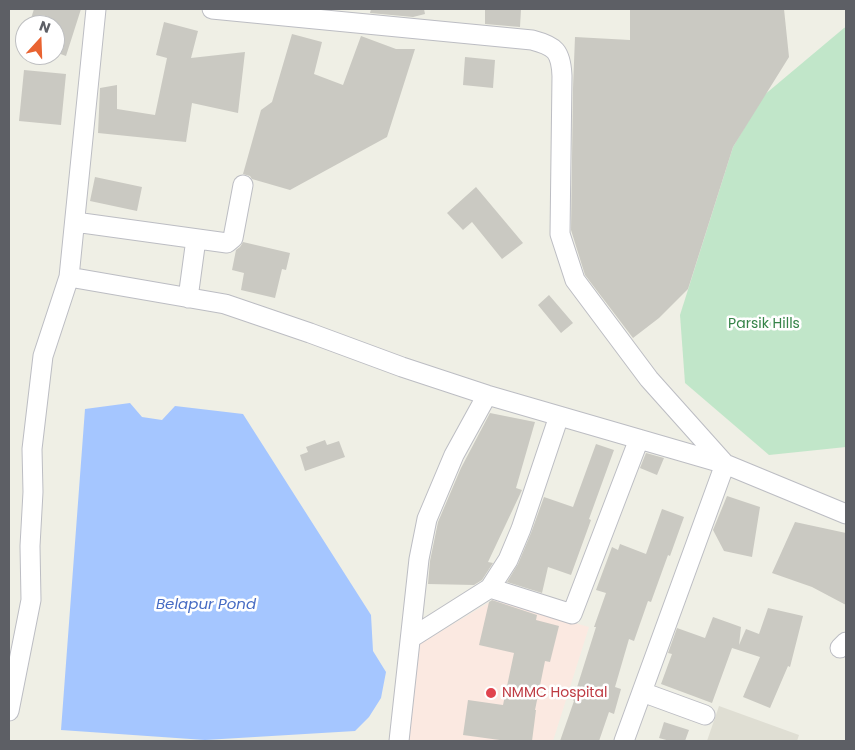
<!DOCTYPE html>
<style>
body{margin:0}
#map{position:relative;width:855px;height:750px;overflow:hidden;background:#efefe5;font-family:Poppins,sans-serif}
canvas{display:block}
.frame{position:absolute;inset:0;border:10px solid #5d5f65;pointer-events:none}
.north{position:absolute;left:15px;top:15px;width:50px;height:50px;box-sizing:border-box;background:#fff;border:1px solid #bebfc1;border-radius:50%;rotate:20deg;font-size:14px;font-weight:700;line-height:20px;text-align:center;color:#5d5f65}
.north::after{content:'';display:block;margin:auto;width:18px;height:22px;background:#e96331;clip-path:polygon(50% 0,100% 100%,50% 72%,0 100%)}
</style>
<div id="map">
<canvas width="855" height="750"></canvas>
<div class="frame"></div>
<div class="north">N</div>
</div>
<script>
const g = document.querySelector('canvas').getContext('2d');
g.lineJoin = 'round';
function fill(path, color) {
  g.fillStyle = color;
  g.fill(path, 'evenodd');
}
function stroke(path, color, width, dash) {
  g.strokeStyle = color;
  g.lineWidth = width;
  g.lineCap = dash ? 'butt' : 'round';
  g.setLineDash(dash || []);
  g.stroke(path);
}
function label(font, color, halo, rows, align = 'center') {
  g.font = font + ' Poppins,sans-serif';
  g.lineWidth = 5;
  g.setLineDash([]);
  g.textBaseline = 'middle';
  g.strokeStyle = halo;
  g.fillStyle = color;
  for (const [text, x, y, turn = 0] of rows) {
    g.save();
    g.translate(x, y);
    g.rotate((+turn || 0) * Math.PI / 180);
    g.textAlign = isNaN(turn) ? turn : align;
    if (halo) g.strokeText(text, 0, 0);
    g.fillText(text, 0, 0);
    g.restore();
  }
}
fill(new Path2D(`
 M 719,706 L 799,735 L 797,741 L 707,741 Z`), '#dfded3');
fill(new Path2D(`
 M 493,600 L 589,627 L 553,741 L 409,741 L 420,644 Z`), '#fbe9e1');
fill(new Path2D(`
 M 846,27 L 846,447 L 769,455 L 685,383 L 680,315 L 733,147 L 763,96 L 844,28 Z`), '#c1e6c9');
fill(new Path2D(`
 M 130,403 L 142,417 L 162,420 L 175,406 L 243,414 L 371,615 L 373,651 L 386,672 L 381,698 L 369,717 L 355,731 L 205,740 L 61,730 L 85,409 Z`), '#a5c6ff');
fill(new Path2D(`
 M 34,9 L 81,9 L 66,56 L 55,52 L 55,25 L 29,25 Z
 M 371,9 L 424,9 L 425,14 L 413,17 L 370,13 Z
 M 485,9 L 521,9 L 520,27 L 485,24 Z
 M 630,9 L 784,9 L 789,57 L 733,147 L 688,289 L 659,318 L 633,338 L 585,275 L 571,230 L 573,88 L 575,37 L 630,40 Z
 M 164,22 L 198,31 L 191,58 L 245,52 L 238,113 L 192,103 L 186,142 L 98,133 L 100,88 L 117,85 L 117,109 L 155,115 L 167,58 L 156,55 Z
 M 292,34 L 322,42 L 314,74 L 343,85 L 361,36 L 396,49 L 415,49 L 387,137 L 290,190 L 252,179 L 250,176 L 243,174 L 261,110 L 272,102 Z
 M 465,57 L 495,60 L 493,88 L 463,85 Z
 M 24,70 L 66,74 L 61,125 L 19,121 Z
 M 95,177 L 142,187 L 137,211 L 90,201 Z
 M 476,187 L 523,243 L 502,259 L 472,222 L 463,230 L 447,213 Z
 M 243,242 L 290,253 L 286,270 L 282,269 L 275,298 L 241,290 L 244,273 L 232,270 L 236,250 L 240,247 Z
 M 549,295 L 573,323 L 561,333 L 538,305 Z
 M 490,413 L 535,422 L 516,488 L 522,490 L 488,562 L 493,563 L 482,580 L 474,585 L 428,584 L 430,561 L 438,522 L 461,468 Z
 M 325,440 L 327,445 L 339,441 L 345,457 L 305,471 L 300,455 L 308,452 L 306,447 Z
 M 596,444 L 614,450 L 589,519 L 591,520 L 571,575 L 548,567 L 542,593 L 507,582 L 518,564 L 531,533 L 544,497 L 573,507 Z
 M 646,453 L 664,458 L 657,475 L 640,468 Z
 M 727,496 L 760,507 L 752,557 L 724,551 L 713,530 Z
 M 662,509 L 684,517 L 670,556 L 668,555 L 651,602 L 648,601 L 634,641 L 629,639 L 615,687 L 621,689 L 614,714 L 609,712 L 599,741 L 560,741 L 574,701 L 573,700 L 596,627 L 594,627 L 606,593 L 596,590 L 612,547 L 618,550 L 620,544 L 646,554 Z
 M 795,522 L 846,533 L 846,605 L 812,587 L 772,573 Z
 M 492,600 L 537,615 L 536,620 L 559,626 L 550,662 L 545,661 L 535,710 L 536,710 L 532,741 L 507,741 L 463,735 L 468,700 L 503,705 L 514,653 L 479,645 L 489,602 Z
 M 768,608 L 803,616 L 790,667 L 788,666 L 770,708 L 743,697 L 760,657 L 732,648 L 712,703 L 661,684 L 672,654 L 668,653 L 677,628 L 705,638 L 713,617 L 741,627 L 739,645 L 746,629 L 759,634 Z
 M 664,722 L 689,730 L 685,741 L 670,741 L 659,738 Z`), '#cac9c2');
const minor = new Path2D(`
 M 212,9 L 532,40 C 555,46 561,51 562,76 L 560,234 L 575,280 L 649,379 L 725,464
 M 75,222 L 227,243 L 233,238 L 243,185
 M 69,277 L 225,304 L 310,333 L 402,367 L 487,395 L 725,464 L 846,514
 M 188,298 L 196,239
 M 490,588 L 572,614 L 639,439
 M 411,638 L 490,588 L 508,560 L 521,529 L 559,416
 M 840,648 L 846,642
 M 642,692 L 705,715
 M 9,711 L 31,600 L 30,546 L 33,492 L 32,449 L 43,356 L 69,277 L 96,9
 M 399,741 L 419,559 L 427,519 L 454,455 L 487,395
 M 624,741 L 725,464`);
stroke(minor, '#bcbdc3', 21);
stroke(minor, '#fff', 19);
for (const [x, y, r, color] of [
 [491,693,6,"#e0444e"]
]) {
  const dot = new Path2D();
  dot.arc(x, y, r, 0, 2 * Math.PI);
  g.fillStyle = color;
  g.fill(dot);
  stroke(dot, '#fff', 2);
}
label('14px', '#358448', '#fff', [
 ["Parsik Hills",764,324]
]);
label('14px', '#be3a42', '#fff', [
 ["NMMC Hospital",502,693]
], 'left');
label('italic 15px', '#466bc3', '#fff', [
 ["Belapur Pond",206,605]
]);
</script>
